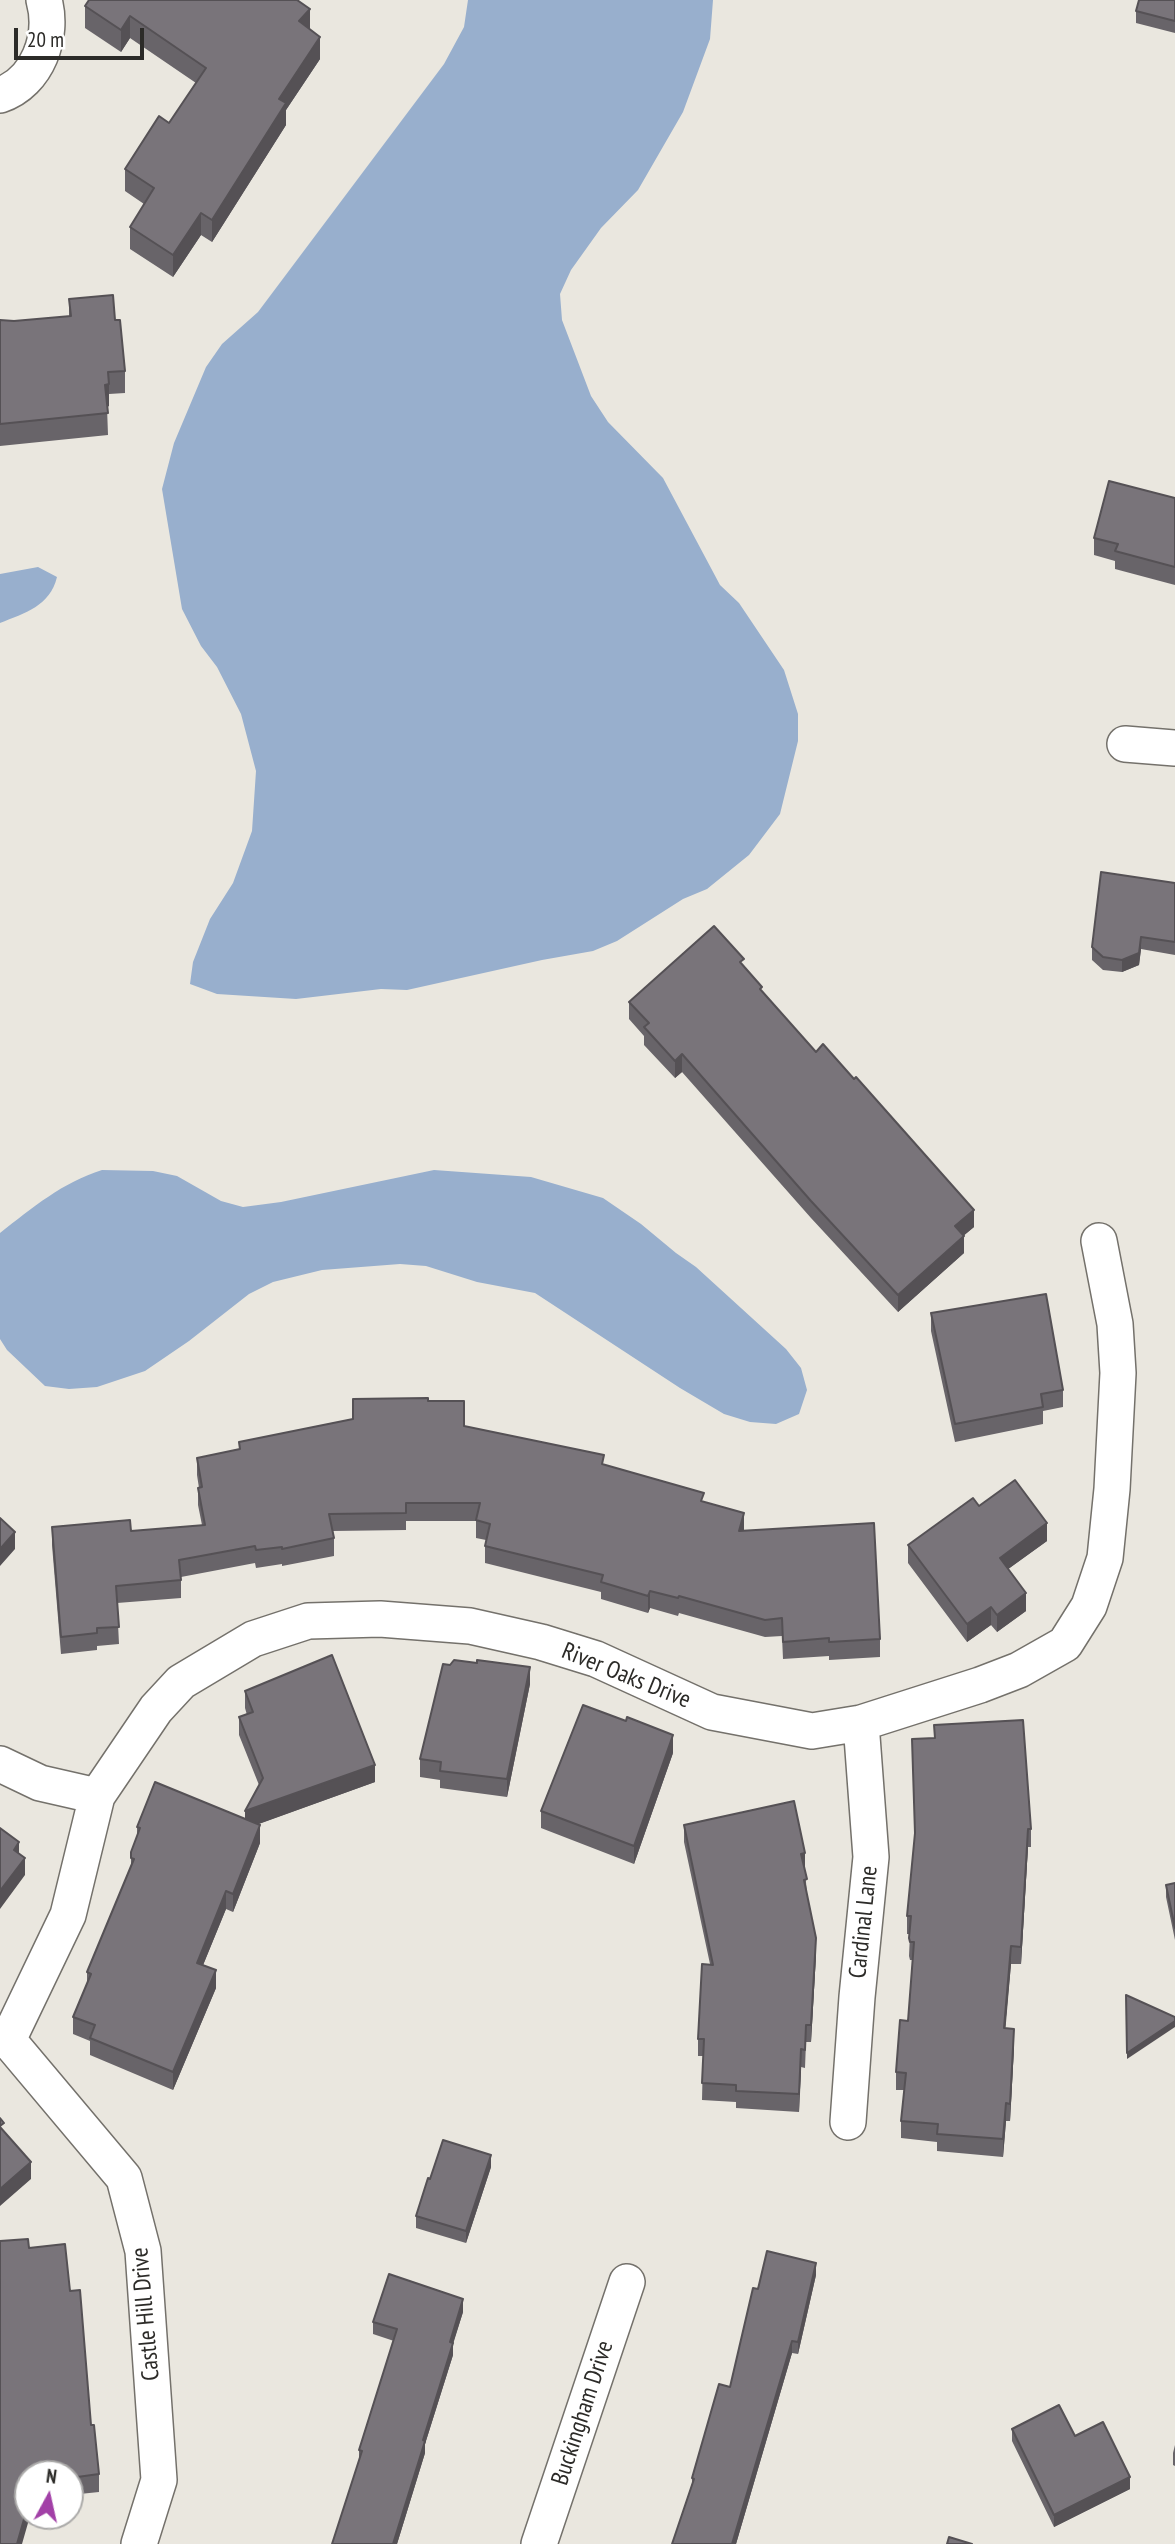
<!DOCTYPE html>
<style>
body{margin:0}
#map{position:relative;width:1175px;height:2544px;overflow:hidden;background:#eae7df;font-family:"PT Sans Narrow",sans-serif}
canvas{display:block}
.north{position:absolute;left:14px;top:2460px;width:70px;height:70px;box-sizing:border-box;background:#fff;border:2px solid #abaaa9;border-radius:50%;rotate:8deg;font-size:19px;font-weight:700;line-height:28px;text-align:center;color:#2c2b28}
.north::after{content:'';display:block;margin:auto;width:24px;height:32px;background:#a240a7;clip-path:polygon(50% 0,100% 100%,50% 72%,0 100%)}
.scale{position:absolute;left:14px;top:28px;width:130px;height:32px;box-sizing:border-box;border:4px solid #2c2b28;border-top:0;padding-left:9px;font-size:21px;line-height:24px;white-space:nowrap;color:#2c2b28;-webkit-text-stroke:5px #fff;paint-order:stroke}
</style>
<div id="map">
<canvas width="1175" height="2544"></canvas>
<div class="north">N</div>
<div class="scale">20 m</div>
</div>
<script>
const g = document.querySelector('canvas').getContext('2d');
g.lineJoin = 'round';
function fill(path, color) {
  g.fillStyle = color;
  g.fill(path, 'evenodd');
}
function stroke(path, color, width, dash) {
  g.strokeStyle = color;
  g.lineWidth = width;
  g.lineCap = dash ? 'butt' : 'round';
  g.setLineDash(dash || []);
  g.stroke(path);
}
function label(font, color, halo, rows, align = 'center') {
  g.font = font + ' "PT Sans Narrow",sans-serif';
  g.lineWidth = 7;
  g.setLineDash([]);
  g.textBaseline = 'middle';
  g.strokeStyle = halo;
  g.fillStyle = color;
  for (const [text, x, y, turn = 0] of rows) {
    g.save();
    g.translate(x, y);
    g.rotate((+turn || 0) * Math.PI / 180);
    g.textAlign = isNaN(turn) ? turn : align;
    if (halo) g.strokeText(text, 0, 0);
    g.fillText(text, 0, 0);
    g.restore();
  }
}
fill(new Path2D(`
 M 468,0 L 713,0 L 710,39 L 683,112 L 638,190 L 601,228 L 571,270 L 560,294 L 562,320 L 591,396 L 608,422 L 663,478 L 720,585 L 739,603 L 784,670 L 798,714 L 798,741 L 780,814 L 749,855 L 707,889 L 683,899 L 617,941 L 593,951 L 542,960 L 407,990 L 381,989 L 296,999 L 217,994 L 190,984 L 193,962 L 210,919 L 233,883 L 252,831 L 256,771 L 241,714 L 217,667 L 201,646 L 182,609 L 162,489 L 174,443 L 206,367 L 222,344 L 258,312 L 444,64 L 464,27 Z
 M 38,567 L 57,577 C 50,606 25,613 0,623 L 0,574 Z
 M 102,1170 L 153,1171 L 177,1176 L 221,1201 L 243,1207 L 281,1202 L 434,1170 L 531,1177 L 603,1198 L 641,1224 L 676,1253 L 696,1267 L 786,1349 L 801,1368 L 807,1390 L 799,1414 L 776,1424 L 750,1422 L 724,1414 L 680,1388 L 535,1293 L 477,1282 L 426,1266 L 400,1264 L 322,1270 L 273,1282 L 249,1294 L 189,1341 L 145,1371 L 97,1387 L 69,1389 L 45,1386 L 7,1350 L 0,1339 L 0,1233 C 32,1208 63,1182 102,1170 Z`), '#98afcd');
const street = new Path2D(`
 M 0,95 C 38,82 54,36 44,0
 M 1125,744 L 1175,748
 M 0,1764 L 40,1783 L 97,1796
 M 0,2040 L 8,2040 L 68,1915 L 97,1796 L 156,1709 L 181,1682 L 253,1639 L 308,1621 L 380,1619 L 470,1626 L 541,1642 L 596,1659 L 712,1712 L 812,1731 L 861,1723 L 980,1685 L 1019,1670 L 1065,1644 L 1089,1606 L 1105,1558 L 1112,1489 L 1118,1373 L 1115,1324 L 1099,1241
 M 8,2040 L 124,2178 L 143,2251 L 159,2480 L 139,2544
 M 848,2122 L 857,1997 L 871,1857 L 861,1723
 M 539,2544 L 627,2282`);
stroke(street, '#74716b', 38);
stroke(street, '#fff', 35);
fill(new Path2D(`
 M 1175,0 L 1175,33 L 1136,23 L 1136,11 Z
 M 85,6 L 310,30 L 320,59 L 286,110 L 286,125 L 212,242 L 201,235 L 173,277 L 130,249 L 130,227 L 144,204 L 125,191 L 125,169 L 169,123 L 196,83 L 130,38 L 121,52 L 85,28 Z
 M 69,299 L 115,320 L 125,371 L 125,393 L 109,394 L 109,406 L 107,407 L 108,435 L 0,446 L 0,320 L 14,321 L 69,316 Z
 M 1175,498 L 1175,585 L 1115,569 L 1115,561 L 1094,555 L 1094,538 Z
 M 1175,883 L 1175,955 L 1141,949 L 1139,965 L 1122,972 L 1103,970 L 1092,960 L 1092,947 Z
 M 744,966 L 762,992 L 974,1227 L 964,1235 L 964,1253 L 898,1312 L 811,1218 L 682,1072 L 675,1078 L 644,1045 L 644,1036 L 629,1019 L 629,1002 Z
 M 931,1313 L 1063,1390 L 1063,1407 L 1043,1411 L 1043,1424 L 955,1442 L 931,1331 Z
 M 428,1401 L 464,1426 L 604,1464 L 704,1502 L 744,1530 L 880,1639 L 880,1657 L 829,1660 L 829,1656 L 783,1659 L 782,1636 L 765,1637 L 679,1613 L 678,1616 L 650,1608 L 648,1613 L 601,1599 L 601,1592 L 485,1563 L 485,1546 L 486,1540 L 476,1538 L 476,1521 L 406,1521 L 406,1530 L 333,1531 L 334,1538 L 334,1556 L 282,1566 L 282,1564 L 256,1568 L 255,1563 L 181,1577 L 181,1598 L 117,1603 L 119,1644 L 97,1646 L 97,1650 L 61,1654 L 52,1545 L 52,1527 L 131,1531 L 202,1525 L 198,1505 L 198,1488 L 199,1488 L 197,1475 L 197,1458 L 239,1450 L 239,1442 L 353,1419 Z
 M 979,1506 L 1047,1541 L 1008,1569 L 1026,1611 L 997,1632 L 991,1625 L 967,1642 L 908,1563 L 908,1545 Z
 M 477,1663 L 530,1684 L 507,1797 L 440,1788 L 440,1780 L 420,1777 L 420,1759 L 450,1665 Z
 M 245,1691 L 375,1782 L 258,1824 L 260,1843 L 233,1912 L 226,1909 L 203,1965 L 216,1988 L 173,2090 L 90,2055 L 90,2041 L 73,2034 L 73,2017 L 87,1983 L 87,1972 L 131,1867 L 131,1852 L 137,1836 L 137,1827 L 245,1819 L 259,1785 L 239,1735 L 239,1717 L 247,1715 L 245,1708 Z
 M 934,1725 L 1031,1829 L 1031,1847 L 1028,1847 L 1021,1964 L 1011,1964 L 1005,2028 L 1014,2047 L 1010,2121 L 1006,2121 L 1003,2157 L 937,2151 L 937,2142 L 901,2138 L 901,2121 L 904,2090 L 896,2090 L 896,2072 L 908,2021 L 913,1960 L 910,1960 L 909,1956 L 910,1934 L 907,1934 L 907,1916 L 934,1738 Z
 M 673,1753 L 634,1864 L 541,1828 L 541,1811 Z
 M 684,1825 L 805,1870 L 807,1894 L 816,1955 L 811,2042 L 806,2042 L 805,2068 L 801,2067 L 799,2112 L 736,2108 L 736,2102 L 702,2100 L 703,2056 L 698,2056 L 698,2039 L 710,1964 L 684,1842 Z
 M 1175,1883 L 1175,1940 L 1166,1897 L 1166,1885 Z
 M 491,2167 L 466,2243 L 416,2228 L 416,2216 L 430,2179 Z
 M 29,2248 L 70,2291 L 99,2474 L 99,2492 L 70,2495 L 70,2474 L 28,2474 Z
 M 816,2275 L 798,2354 L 792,2353 L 736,2544 L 672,2544 L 692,2484 L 692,2478 L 730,2387 L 758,2289 Z
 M 463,2312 L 453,2343 L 453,2355 L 425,2444 L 425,2453 L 397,2544 L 332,2544 L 359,2461 L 359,2450 L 394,2341 L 373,2334 L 373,2322 Z
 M 1012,2429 L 1075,2436 L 1130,2489 L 1054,2527 L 1012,2441 Z
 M 1175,2445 L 1175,2466 L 1173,2465 L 1173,2453 Z`), '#686469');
fill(new Path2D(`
 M 310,9 L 310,31 L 299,21 Z
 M 130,16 L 130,38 L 121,52 L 121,30 Z
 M 320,37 L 320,59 L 286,110 L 286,125 L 212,242 L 212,220 L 279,99 Z
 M 201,213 L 201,235 L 173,277 L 173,255 Z
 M 109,384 L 109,406 L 105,407 L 105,385 Z
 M 1141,937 L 1141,949 L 1139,965 L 1122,972 L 1122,960 Z
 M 682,1054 L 682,1072 L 675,1078 L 675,1061 Z
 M 974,1210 L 974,1227 L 955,1243 L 955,1226 Z
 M 964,1236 L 964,1253 L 898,1312 L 898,1295 Z
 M 744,1513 L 744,1530 L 739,1531 Z
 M 1047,1523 L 1047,1541 L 1000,1575 L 1000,1558 Z
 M 15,1532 L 15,1549 L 0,1566 L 0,1549 Z
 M 650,1591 L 650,1608 L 648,1613 L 648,1596 Z
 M 1026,1593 L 1026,1611 L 997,1632 L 997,1615 Z
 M 991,1607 L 991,1625 L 967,1642 L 967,1624 Z
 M 530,1667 L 530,1684 L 507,1797 L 507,1779 Z
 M 673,1735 L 673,1753 L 634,1864 L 634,1846 Z
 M 375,1765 L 375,1782 L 245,1829 L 245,1811 Z
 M 260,1825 L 260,1843 L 233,1912 L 233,1894 Z
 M 1028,1829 L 1028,1847 L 1021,1964 L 1021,1947 Z
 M 19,1842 L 19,1860 L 14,1850 Z
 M 805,1853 L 805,1870 L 801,1871 L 801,1854 Z
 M 25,1858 L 25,1875 L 0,1909 L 0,1891 Z
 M 226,1891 L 226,1909 L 197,1980 L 197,1963 Z
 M 816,1938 L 816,1955 L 811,2042 L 811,2025 Z
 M 1011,1946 L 1011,1964 L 1004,2046 L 1004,2028 Z
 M 216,1970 L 216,1988 L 173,2090 L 173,2072 Z
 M 1175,2021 L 1175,2027 L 1127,2059 L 1127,2053 Z
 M 1014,2029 L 1014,2047 L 1010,2121 L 1010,2104 Z
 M 801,2049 L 801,2067 L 799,2112 L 799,2094 Z
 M 1006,2103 L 1006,2121 L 1003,2157 L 1003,2139 Z
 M 491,2155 L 491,2167 L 466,2243 L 466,2231 Z
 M 31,2162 L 31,2179 L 0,2206 L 0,2189 Z
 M 816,2263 L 816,2275 L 798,2354 L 798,2342 Z
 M 463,2299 L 463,2312 L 450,2354 L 450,2342 Z
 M 792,2341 L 792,2353 L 736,2544 L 732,2544 Z
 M 453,2343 L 453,2355 L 425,2444 L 425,2453 L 397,2544 L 393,2544 L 423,2440 Z
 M 1130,2477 L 1130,2489 L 1054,2527 L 1054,2515 Z
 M 28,2505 L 28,2516 L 30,2516 L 22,2544 L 17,2544 Z`), '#555155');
const building = new Path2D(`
 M 89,0 L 297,0 L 310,9 L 299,21 L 320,37 L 279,99 L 286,103 L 212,220 L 201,213 L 173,255 L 130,227 L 154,188 L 125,169 L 159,116 L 169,123 L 206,68 L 130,16 L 121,30 L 85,6 Z
 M 1139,0 L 1175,0 L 1175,21 L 1136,11 Z
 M 113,295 L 115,320 L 120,320 L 125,371 L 108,372 L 109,384 L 105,385 L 108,413 L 0,424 L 0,320 L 14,321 L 71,316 L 69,299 Z
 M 1109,481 L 1175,498 L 1175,567 L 1115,551 L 1118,544 L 1094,538 Z
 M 1101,872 L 1175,883 L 1175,942 L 1141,937 L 1139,953 L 1122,960 L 1103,957 L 1092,947 Z
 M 714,926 L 744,959 L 740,962 L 762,987 L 760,989 L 816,1052 L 823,1044 L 854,1079 L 856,1077 L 974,1210 L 955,1226 L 964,1236 L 898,1295 L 811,1201 L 682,1054 L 675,1061 L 644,1027 L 649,1023 L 629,1002 Z
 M 1046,1294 L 1063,1390 L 1041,1394 L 1043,1407 L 955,1424 L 931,1313 Z
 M 428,1398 L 428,1401 L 464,1401 L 464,1426 L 604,1455 L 602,1464 L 704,1493 L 701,1501 L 744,1513 L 739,1531 L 874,1523 L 880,1639 L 829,1642 L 829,1638 L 783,1642 L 782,1618 L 765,1620 L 679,1596 L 678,1598 L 650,1591 L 648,1596 L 601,1582 L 603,1575 L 485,1546 L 490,1524 L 476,1520 L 480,1503 L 406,1503 L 406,1513 L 329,1514 L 334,1538 L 282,1549 L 282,1547 L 256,1550 L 255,1546 L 179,1560 L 181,1580 L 116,1586 L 119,1627 L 97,1628 L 97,1633 L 61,1637 L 52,1527 L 130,1520 L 131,1531 L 205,1525 L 198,1488 L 202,1487 L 197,1458 L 240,1449 L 239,1442 L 353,1419 L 353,1399 Z
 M 1015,1480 L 1047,1523 L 1000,1558 L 1026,1593 L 997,1615 L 991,1607 L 967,1624 L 908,1545 L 973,1498 L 979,1506 Z
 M 0,1518 L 15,1532 L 0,1549 Z
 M 332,1655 L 375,1765 L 245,1811 L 263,1778 L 239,1717 L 253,1712 L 245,1691 Z
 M 454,1660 L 477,1663 L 477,1660 L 530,1667 L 507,1779 L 440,1771 L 441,1762 L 420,1759 L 443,1664 L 450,1665 Z
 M 583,1705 L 626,1721 L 627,1717 L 673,1735 L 634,1846 L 541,1811 Z
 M 1023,1720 L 1031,1829 L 1028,1829 L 1021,1947 L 1011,1946 L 1004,2028 L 1014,2029 L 1010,2104 L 1006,2103 L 1003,2139 L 937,2134 L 938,2124 L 901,2121 L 906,2073 L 896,2072 L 900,2020 L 908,2021 L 914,1942 L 910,1942 L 909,1938 L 911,1916 L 907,1916 L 915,1833 L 912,1739 L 935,1738 L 934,1725 Z
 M 155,1782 L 260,1825 L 233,1894 L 226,1891 L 197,1963 L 216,1970 L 173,2072 L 90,2038 L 95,2025 L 73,2017 L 91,1974 L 87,1972 L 134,1859 L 131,1858 L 131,1852 L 140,1828 L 137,1827 Z
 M 794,1801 L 805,1853 L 801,1854 L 807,1879 L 804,1880 L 816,1938 L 811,2025 L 806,2025 L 805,2050 L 801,2049 L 799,2094 L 736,2091 L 736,2085 L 702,2083 L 704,2039 L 698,2039 L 702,1964 L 713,1965 L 684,1825 Z
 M 0,1828 L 19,1842 L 14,1850 L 25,1858 L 0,1891 Z
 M 1175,1883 L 1175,1928 L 1166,1885 Z
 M 1126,1995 L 1175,2017 L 1175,2021 L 1127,2053 Z
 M 0,2118 L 4,2123 L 0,2126 Z
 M 0,2127 L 31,2162 L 0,2189 Z
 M 443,2140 L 491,2155 L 466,2231 L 416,2216 L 428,2178 L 430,2179 Z
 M 28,2239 L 29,2248 L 65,2244 L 70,2291 L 80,2290 L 91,2425 L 94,2425 L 99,2474 L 70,2478 L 70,2474 L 28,2474 L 28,2505 L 17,2544 L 0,2544 L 0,2241 Z
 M 767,2251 L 816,2263 L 798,2342 L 792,2341 L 732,2544 L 672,2544 L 694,2479 L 692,2478 L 719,2384 L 730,2387 L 753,2288 L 758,2289 Z
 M 389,2274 L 463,2299 L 450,2342 L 453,2343 L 423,2440 L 425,2441 L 393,2544 L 332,2544 L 362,2451 L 359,2450 L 397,2329 L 373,2322 Z
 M 1059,2405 L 1075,2436 L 1103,2422 L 1130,2477 L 1054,2515 L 1012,2429 Z
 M 949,2537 L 972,2544 L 947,2544 Z`);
fill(building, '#79747a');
stroke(building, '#555155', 2);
label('24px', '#2c2b28', '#fff', [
 ["River Oaks Drive",626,1676,22],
 ["Cardinal Lane",864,1922,-84],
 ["Castle Hill Drive",146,2314,-95],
 ["Buckingham Drive",583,2413,-72]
]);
</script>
